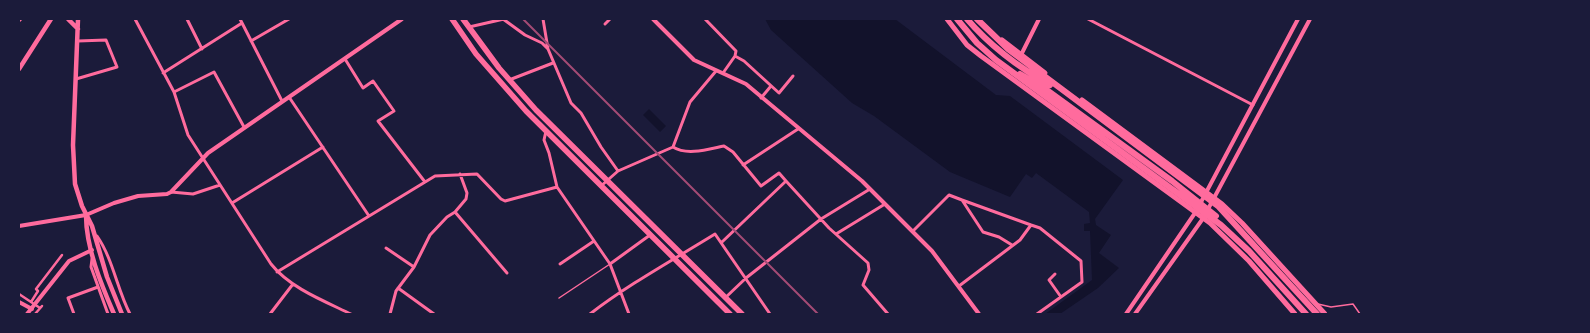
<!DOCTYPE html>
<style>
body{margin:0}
#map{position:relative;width:1590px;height:333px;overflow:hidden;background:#1b1b3a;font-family:"Source Sans 3",sans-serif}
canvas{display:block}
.frame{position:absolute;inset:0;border:20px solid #1b1b3a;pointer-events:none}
</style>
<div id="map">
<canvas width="1590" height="333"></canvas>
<div class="frame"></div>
</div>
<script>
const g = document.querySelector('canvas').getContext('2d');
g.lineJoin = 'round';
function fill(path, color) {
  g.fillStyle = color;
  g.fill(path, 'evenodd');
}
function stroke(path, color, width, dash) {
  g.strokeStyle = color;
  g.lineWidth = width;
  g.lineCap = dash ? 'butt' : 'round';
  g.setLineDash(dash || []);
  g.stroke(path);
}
fill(new Path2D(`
 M 765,19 L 895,19 L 996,95 L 1010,96 L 1123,180 L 1095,219 L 1096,225 L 1111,235 L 1099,253 L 1119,268 L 1098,288 L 1060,314 L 1045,314 L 1092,280 L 1090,231 L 1084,231 L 1084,224 L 1090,223 L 1089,212 L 1036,173 L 1032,178 L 1026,174 L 1010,197 L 950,172 L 874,116 L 852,103 L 771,30 Z
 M 649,109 L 666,126 L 660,132 L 643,115 Z`), '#12122b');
stroke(new Path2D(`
 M 559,298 L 610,264
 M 1318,304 L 1331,307 L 1353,304 L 1360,314`), '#ff6b9d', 1.5);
stroke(new Path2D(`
 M 19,294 L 40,308
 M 31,302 L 38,291 L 36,289 L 62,255
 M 35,314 L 42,306`), '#ff6b9d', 2.5);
stroke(new Path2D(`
 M 135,19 L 174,92 L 188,135 L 271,264 C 290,288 324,301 351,314
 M 187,19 L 202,49
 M 240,19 L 282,101
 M 503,19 L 525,35 L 542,43 L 548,49 L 571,103 L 581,113 L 601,147 L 618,171
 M 543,19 L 548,49
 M 705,19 L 736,51 L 735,56 L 723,73
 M 1088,19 L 1253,105
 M 19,21 L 21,19
 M 605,24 L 610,19
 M 469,27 L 504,19
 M 251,41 L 289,19
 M 735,56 L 744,61 L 779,93 L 793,76
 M 345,59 L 363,88 L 373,81 L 394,111 L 378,121 L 425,182
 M 163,73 L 242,23
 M 76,79 L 117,67 L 106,40 L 78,41
 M 509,80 L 553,63
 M 174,92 L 214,72 L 244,127
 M 289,97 L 369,216
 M 761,98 L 771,86
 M 546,131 L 544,140 L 549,153 L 557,187 L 610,264 L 629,314
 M 673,147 C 687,156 709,149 724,146 L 733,152 L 761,186 L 779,173 L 786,181
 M 743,165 L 798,129
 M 601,186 L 618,171 L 673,147 L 690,102 L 716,71
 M 171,192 L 193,194 L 220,185
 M 962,200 L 1031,225
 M 232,203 L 323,147
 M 455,212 L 507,273
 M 913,231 L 949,195 L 962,200 L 983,232 L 999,237 L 1012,245
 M 836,234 L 885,204
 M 97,236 C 113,259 117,289 130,314
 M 722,242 L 786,181 L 829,228 L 868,263 L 869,270 L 863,285 L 888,314
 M 386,248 L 414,267
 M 92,259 L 91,267 L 108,314
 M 560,264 L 594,241
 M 610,264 L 650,235
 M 277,272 L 435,176 L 477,174 L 501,199 L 505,201 L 557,187
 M 1055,274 L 1049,280 L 1061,297
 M 959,286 L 1020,240 L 1031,225 L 1040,228 L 1081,261 L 1082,282 L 1037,314
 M 398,288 L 434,314
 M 725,298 L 746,278 L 821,219 L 870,189
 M 74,314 L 68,298 L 98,287
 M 270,314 L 293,284
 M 390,314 L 396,291 L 414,267 L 430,235 L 447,217 L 455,212 L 466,199 L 467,193 L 460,174
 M 590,314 C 629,284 673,260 715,234 L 770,314`), '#ff6b9d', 3);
stroke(new Path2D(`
 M 653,19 L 694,60 L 746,84 L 862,181 L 932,251 L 979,314
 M 1021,55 L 1039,19
 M 1200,204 L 1298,19
 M 1207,211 L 1310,19
 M 19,226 L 86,215 L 114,203 L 138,196 L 167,194 L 171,192 L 208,153 L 402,19
 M 19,302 L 32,309
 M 27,314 L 69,261 L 92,250
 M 1126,314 L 1197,210
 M 1135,314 L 1204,217`), '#ff6b9d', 4);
stroke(new Path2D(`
 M 68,19 L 78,29
 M 78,19 L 73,145 L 75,184 L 82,206 L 92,226 L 107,277 L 122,314
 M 19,69 L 51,19
 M 86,215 C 86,248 101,284 114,314`), '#ff6b9d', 4.5);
stroke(new Path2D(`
 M 947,19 L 967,45 L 981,56 L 1210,223 L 1249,261 L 1295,314
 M 1002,40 L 1045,73
 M 1082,100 L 1222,204 L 1242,223 L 1325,314`), '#ff6b9d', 5);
stroke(new Path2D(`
 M 452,19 L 476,54 L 526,111 L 730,314
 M 463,19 L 499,68 L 536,110 L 742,314`), '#ff6b9d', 5.5);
stroke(new Path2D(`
 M 957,19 L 977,43 L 996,60 L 1221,225 L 1249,251 L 1306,314
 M 967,19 C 991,47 1018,67 1050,85
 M 977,19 L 1008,49 L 1218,206 L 1317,314
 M 1020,74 L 1044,88 L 1172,181 L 1216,216`), '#ff6b9d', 6);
stroke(new Path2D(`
 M 523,19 L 818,314`), '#a44b75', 2);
</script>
